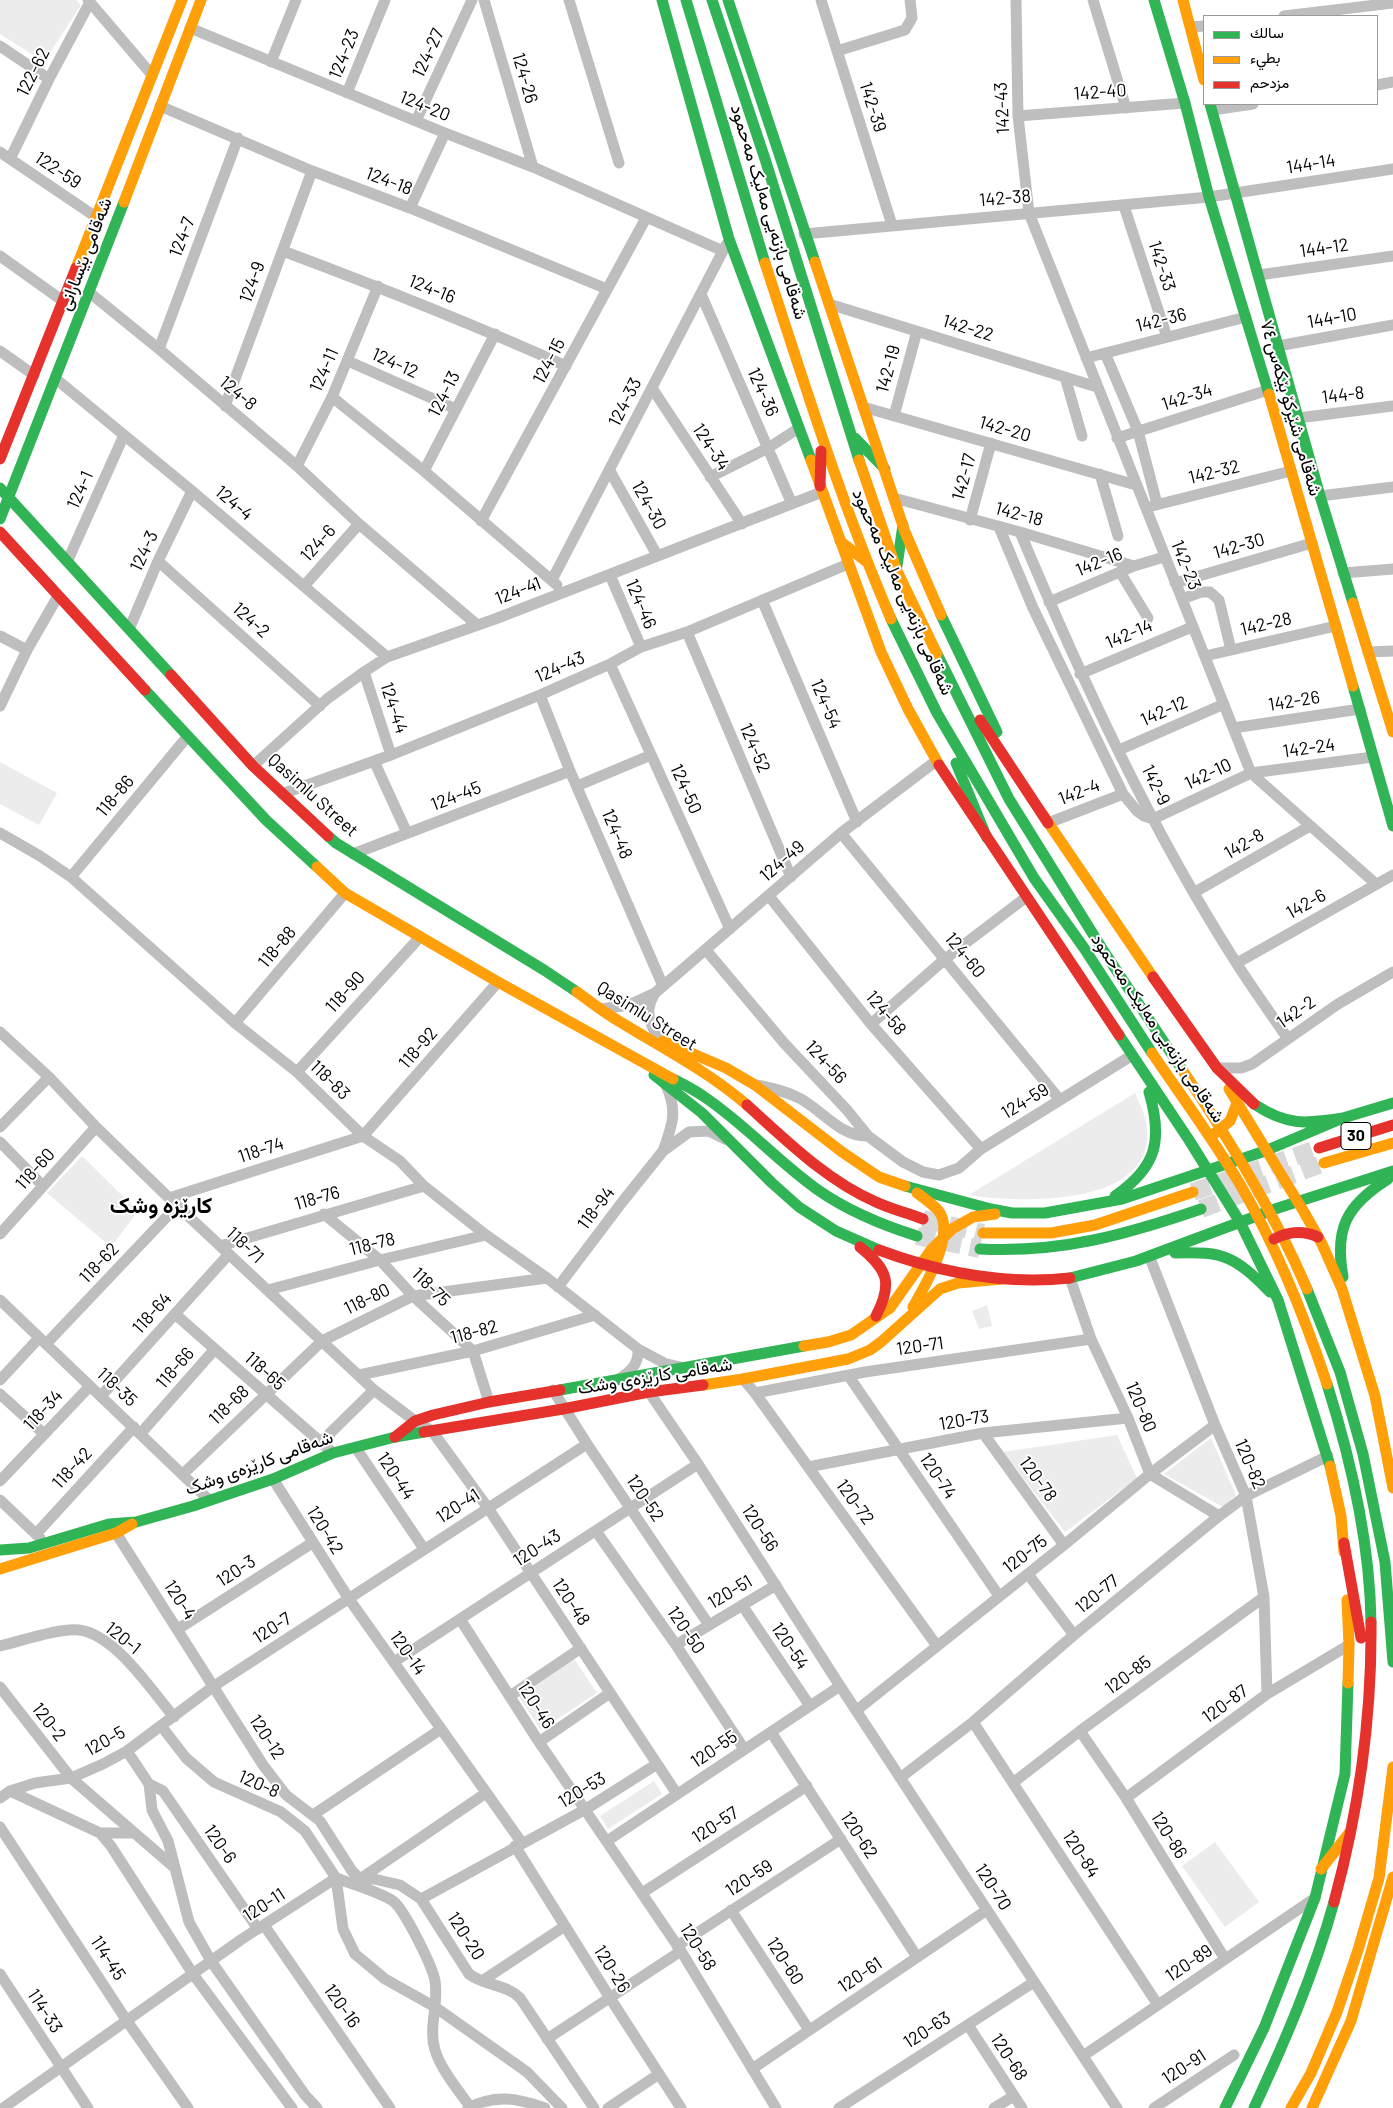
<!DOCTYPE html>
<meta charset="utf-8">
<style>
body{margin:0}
#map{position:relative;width:1393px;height:2108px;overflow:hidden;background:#fff;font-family:Barlow,Vazirmatn,sans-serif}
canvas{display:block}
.legend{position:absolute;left:1203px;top:15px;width:175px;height:90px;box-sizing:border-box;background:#fff;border:1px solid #999;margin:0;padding:6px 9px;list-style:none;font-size:15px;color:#000}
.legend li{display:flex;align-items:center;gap:10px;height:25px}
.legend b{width:25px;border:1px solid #999}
</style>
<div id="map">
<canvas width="1393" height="2108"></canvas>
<ul class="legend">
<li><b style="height:6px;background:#30b455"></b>سالك</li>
<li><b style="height:6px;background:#ff9f0a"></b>بطيء</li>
<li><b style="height:6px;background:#e5322d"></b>مزدحم</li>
</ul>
</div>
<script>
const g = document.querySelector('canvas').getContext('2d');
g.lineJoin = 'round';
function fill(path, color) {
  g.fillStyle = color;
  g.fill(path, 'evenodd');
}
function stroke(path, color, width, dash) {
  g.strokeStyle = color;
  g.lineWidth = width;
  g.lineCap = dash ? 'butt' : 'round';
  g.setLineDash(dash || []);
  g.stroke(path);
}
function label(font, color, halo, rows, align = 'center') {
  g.font = font + ' Barlow,Vazirmatn,sans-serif';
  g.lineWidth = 4;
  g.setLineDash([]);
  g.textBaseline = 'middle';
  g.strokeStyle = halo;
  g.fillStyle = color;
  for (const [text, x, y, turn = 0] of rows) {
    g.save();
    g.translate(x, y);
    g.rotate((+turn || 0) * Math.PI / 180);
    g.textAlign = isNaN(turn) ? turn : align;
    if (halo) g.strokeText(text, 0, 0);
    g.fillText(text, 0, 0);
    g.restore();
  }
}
fill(new Path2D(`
 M 0,0 L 76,0 L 81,5 L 44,62 L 0,34 Z
 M 0,762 L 57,793 L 39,825 L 0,804 Z
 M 1135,1093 C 1138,1101 1143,1109 1145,1118 C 1167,1207 1023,1204 969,1195 Z
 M 82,1156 L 138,1211 L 111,1247 L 47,1193 Z
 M 987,1305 L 992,1326 L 979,1329 L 972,1311 Z
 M 1117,1435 L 1137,1478 L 1065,1532 L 1003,1452 Z
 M 1211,1438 L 1236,1495 L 1223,1507 L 1164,1474 Z
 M 573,1657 L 597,1693 L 541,1730 L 517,1694 Z
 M 654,1781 L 662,1794 L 608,1829 L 600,1816 Z
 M 1215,1842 L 1259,1902 L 1225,1927 L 1182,1866 Z`), '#ececec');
stroke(new Path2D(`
 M 1193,1192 L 1319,1148
 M 1201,1209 L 1324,1163
 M 923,1219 L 983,1233
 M 917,1236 L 980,1249`), '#d9d9d9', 18, [18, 9]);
stroke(new Path2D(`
 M 88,0 L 152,75
 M 484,0 L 533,167
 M 569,0 L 619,163
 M 821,0 L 892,225
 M 1016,0 L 1018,116 L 1029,213 L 1251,773 L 1376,884
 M 1093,0 L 1126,108
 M 1284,16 L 1393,3
 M 1191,27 L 1204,26
 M 190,28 L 445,133 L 533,167 L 723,251
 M 0,46 L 49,79
 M 837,51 L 905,30 L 912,18 L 910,0
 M 271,62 L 296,0
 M 1377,85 L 1393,82
 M 347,93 L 385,0
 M 160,106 L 312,171 L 410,208 L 607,289
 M 1212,110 L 1253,104
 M 1018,116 L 1185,103
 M 416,121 L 472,0
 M 0,152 L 96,217
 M 10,159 L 49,79 L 90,2
 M 1124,206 L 1167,337
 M 410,208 L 445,133
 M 804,234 L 1209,197 L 1393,169
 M 283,251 C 379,287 473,324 566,366
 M 0,256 L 63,301
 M 1259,275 L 1393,256
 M 90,293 L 159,349 L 297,466 L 359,524 L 476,624
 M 701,294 L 792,504
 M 829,304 L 1097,387
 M 1278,346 L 1393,325
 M 159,349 L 238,138
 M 0,351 L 34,375
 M 1105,353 L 1138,431 L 1157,504
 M 1086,358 L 1246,317
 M 348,361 L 456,409
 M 1065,377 L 1082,436
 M 56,379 L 192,491 L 387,657
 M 652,388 L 742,524
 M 332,397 L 424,471 L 557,585
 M 225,406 L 312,171
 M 863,407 L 1136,485
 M 894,416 L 917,331
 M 1298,418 L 1393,406
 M 1117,438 L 1268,390
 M 297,466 L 332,397 L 378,286
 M 424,471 L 495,334
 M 610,471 L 657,555
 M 1100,474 L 1118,536
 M 710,477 L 768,448 L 799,428
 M 1320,496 L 1393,487
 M 894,498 L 1020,532 L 1134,566
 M 1152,506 L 1291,471
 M 970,520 L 991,443
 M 481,521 L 646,218
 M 999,527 L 1033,608 L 1123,794 L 1137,811 L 1144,816 L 1153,819 L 1251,773 L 1373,757
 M 1020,532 C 1082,680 1150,828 1237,964 C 1253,989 1271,1014 1288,1039
 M 68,560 L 124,435
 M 158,561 L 320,706
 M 1120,572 L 1148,618
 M 1343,573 L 1393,569
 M 610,575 L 641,647
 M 552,580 L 726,245
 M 1175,583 L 1312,543
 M 304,586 L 359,524
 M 1182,599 L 1201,592 L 1210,592 L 1219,600 L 1231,650
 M 762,600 L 857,822
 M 1049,602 L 1134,566 L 1164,557
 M 130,627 L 158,561 L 192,491
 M 687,632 L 791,877
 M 0,636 L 27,650
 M 1368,652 L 1393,651
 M 1205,656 L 1336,626
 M 610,664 L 730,929
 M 364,672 L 391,755
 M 1080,674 L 1192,627
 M 540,695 L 570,771 L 663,986
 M 0,706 L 27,650 L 58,596
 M 1233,728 L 1360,709
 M 1119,750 L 1224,704
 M 374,761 L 407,833
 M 253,766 L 327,699 L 364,672 L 387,657 L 495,619 L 822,492
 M 577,786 L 651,755
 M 282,794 L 391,755 L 540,695 L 610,664 L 641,647 L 687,632 L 848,564
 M 1048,823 L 1123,794
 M 0,833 L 40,856 L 71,877 L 235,1023 L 297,1072 L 363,1136 L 400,1161 L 424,1186 L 486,1235 L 547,1278 L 638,1349 L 666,1364 L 680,1367
 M 841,833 L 1060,1100
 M 353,854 L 570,771
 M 71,877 L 187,737
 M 1195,892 L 1310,826
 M 769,896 L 871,1024 L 981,1149
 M 706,950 L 784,1043 L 847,1110 L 868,1136 L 903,1162 L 923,1172 L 939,1175 L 959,1168 L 981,1149 L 1131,1056
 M 1237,963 L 1393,875
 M 655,993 C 642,1014 652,1025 661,1044
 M 601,1009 L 629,1005 L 655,993 L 841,833 L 936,761
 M 235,1023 L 345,893
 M 871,1024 L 945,959 L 1025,898
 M 0,1032 L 49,1077 L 96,1127 L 169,1198 L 374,1390 L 415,1421 L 432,1431 L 488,1508 L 677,1794
 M 1217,1068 L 1241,1068 L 1252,1064 L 1338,1004 L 1393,972
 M 297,1072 L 420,937
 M 756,1085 C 772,1088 786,1091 801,1099 C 824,1112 841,1137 868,1136
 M 0,1127 L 49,1077
 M 0,1142 L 43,1186
 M 663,1151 C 673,1124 678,1110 665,1083
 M 169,1198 L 363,1136 L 498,982
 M 324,1214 L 380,1260 L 413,1296 L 473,1351 L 489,1402
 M 0,1234 L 96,1127
 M 220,1246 L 424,1186
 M 1150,1258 L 1215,1425 L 1246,1496 L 1264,1597 L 1267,1694
 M 1070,1278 L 1091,1339 L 1128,1418 L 1150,1474 L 1219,1516
 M 558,1287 L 623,1201 L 663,1151 L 689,1132 L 709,1131 L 725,1139
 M 268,1290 L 380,1260 L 486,1235
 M 0,1300 L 209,1500
 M 175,1314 L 333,1453
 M 46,1344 L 177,1206
 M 359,1375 L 473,1351 L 595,1315
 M 848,1375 L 999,1596
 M 619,1379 C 631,1371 639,1364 638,1349
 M 743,1379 L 755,1393 L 937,1646
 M 0,1380 L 39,1338
 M 553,1390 L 587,1444 L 709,1625
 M 649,1392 L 698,1464 L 840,1686 L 1117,2108
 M 755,1393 L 865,1372 L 1091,1339
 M 0,1394 L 44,1434
 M 101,1396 L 229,1254
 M 141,1433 L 215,1349
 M 983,1433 L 1064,1545
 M 320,1443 L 374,1390
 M 356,1448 L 424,1549
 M 808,1467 L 983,1433 L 1128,1418
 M 183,1474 L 322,1341 L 413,1296 L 547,1278
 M 273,1479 L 349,1599 L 522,1843
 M 0,1481 L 90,1386
 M 0,1500 L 40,1538
 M 596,1531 L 676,1645 L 744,1749
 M 116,1533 L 263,1765 L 286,1795 L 320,1821 L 352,1871 L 360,1879 L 374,1879 L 400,1885 L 421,1899 L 469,1974 C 485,1986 506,1984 520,1998 L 594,2108
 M 36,1534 L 134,1427
 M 1028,1574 L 1074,1635
 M 742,1605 L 810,1706
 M 460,1619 L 539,1742 L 681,1951 L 776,2108
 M 178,1629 L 312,1543
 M 676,1645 L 776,1585
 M 0,1646 C 21,1641 59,1628 79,1630 C 115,1634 152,1691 174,1717
 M 394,1662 L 698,1464
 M 0,1687 L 71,1778 L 175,1868
 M 510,1696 L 581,1648
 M 857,1710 L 1064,1545 L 1150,1474 L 1215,1425
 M 973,1722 L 1158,2005
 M 162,1727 L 186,1758 L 214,1782 L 281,1812 L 305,1831 L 336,1878 L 343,1929 L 355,1954 L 385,1979 L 435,2007 L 527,2072 L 562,2108
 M 1080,1731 L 1126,1798 L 1225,1959
 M 771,1732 L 917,1957
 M 539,1742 L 610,1693
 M 127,1751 L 149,1784 L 152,1810 L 168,1841 L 189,1922 L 211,1961 L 305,2095 L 317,2108
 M 900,1778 L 973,1722 L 1074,1635 L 1219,1516 L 1246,1496 L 1328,1456
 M 1014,1782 L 1080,1731 L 1264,1597
 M 149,1784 L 163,1791 L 258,1929
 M 10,1791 L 100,1833 L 111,1846 L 193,1974 L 292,2108
 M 0,1798 L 10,1791 L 35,1783 L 71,1778 L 103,1764 L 127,1751 L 214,1686 L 587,1444
 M 1126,1798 L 1267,1694 L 1349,1645
 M 313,1815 L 441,1729
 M 0,1827 L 127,2021 L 188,2108
 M 100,1833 L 134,1833
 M 607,1841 L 840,1686
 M 515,1846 L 610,1998 L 681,2108
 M 336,1878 C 352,1884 380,1892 393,1901 C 404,1909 433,1967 435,1981 C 439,2004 428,2027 435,2050 C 441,2070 459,2091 471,2108
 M 360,1879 L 486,1793
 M 642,1893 L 807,1786
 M 421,1899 L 586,1809 L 657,1764
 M 731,1910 L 809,2030
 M 264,1925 L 390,2108
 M 677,1946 L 841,1839
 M 0,1974 L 88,2108
 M 482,1981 L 565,1926
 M 968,2025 L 1022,2108
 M 547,2039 L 681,1951
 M 1083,2056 L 1315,1898
 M 752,2069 L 987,1910
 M 3,2108 L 242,1939 L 336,1878
 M 468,2108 C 495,2094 517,2098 545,2108
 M 608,2108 L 659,2074
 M 839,2108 L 1034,1982
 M 994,2108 L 1014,2096
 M 1154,2108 L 1234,2055`), '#bebebe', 11);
stroke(new Path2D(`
 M 662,0 L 729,239 L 811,460
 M 686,0 L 765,263
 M 712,0 L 765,159 L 859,460
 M 728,0 L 815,262
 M 1154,0 L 1185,103 L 1209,197 L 1269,394
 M 1210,104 L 1320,496 L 1353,603
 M 855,438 L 885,469
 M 0,488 L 171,675
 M 0,519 L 124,202
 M 897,566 L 903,525
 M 941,615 L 997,732
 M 891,619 L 937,713 L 1034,878 L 1084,948 L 1152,1053
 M 937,654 L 1009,799 L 1101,947 L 1183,1071
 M 1353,686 L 1393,826
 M 145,690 L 266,820 L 317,867
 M 956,763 L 987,838
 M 328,836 L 336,843 L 544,970 L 577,992
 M 1119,1035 L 1189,1140 L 1240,1222 L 1278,1300 L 1330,1466
 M 654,1075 L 702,1113 L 772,1183 L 799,1207 L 836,1231 L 879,1250
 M 673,1079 C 683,1084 693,1089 703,1096 C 744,1123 777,1161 818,1190 C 848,1211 882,1225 917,1236
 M 1254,1104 C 1287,1126 1306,1124 1343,1118
 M 905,1186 L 991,1209 L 1012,1213 L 1045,1213 L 1122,1199 L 1265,1151 L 1343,1118 L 1393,1103
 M 1115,1196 C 1157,1167 1163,1140 1149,1092
 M 980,1249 C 1061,1253 1125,1235 1201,1209
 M 1175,1253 C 1225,1251 1235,1257 1270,1292
 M 1343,1277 C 1334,1228 1347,1205 1388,1179
 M 1070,1278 L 1136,1261 L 1278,1208 L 1393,1171
 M 1307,1289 L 1340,1372 L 1363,1454 L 1385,1562 L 1393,1662
 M 1327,1384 C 1351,1460 1370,1542 1371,1622
 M 560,1390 L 804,1346
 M 0,1550 L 29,1548 L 109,1524 L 136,1522 L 193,1506 L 273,1479 L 333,1453 L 395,1437 L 424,1432
 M 1225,2108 L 1264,2028 L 1315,1898 L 1345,1774 L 1348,1683
 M 1254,2108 C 1285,2041 1314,1974 1334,1902`), '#30b455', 11);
stroke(new Path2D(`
 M 1183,0 L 1204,80
 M 124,202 L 201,0
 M 815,262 L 905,532 L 941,615
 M 765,263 C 804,382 841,503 891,619
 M 76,268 L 182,0
 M 1269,394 L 1353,686
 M 811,460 L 881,652 L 908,709 L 939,765
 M 859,460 L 897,571 L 937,654
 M 840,541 L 868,563
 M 1353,603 L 1393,732
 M 1043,815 L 1153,977
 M 317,867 L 345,893 L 498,982 L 673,1079
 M 577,992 C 592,1003 606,1014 622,1023 C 664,1049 709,1072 747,1105
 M 663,1041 L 726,1068 L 755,1085 L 842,1152 L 879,1177 L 905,1186
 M 1152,1053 C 1182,1097 1214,1140 1241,1186 C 1277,1248 1304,1315 1327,1384
 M 1183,1071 C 1230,1141 1274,1212 1307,1289
 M 1229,1089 L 1304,1212 L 1322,1244 L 1342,1289 L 1375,1396 L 1393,1488
 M 1214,1134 L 1230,1121 L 1237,1103
 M 1324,1163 L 1393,1143
 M 983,1233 L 1051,1233 L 1095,1225 L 1193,1192
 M 913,1307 C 925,1286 957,1233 938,1210 C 932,1204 924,1198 917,1193
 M 804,1346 L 828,1342 L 851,1335 L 890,1308 L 931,1250 L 952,1229 L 973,1217 L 995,1214
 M 703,1385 L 743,1379 L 848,1359 L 870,1350 L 881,1342 L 940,1289 L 958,1283 L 1002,1279
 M 1330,1466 L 1341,1516 L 1344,1552
 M 0,1569 L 116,1533 L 132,1524
 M 1347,1600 L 1349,1645 L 1348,1683
 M 1321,1869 L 1350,1832
 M 1291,2108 L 1311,2073 L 1337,2012 L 1358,1950 L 1379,1878 L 1393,1767
 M 1312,2108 L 1351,2021 L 1393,1877`), '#ff9f0a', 11);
stroke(new Path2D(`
 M 0,459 L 76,268
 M 820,486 L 821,451
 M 0,532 L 145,690
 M 171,675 L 253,766 L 328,836
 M 980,720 L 1048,823
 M 939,765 L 1119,1035
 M 1153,977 L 1217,1068 L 1254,1104
 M 747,1105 C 786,1140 827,1181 876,1202 C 891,1209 907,1213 923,1219
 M 1319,1148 L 1393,1125
 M 1274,1239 C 1289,1231 1303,1230 1318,1237
 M 860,1247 C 888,1270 893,1283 876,1316
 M 879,1250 C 941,1273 1005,1285 1070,1278
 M 424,1432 L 563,1409 L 649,1392 L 703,1385
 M 395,1437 L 415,1421 L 433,1415 L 489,1402 L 560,1390
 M 1344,1543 L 1361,1638
 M 1334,1902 C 1359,1810 1372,1718 1371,1622`), '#e5322d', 11);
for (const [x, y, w] of [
 [1356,1136,30]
]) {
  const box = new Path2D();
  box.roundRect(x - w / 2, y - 13.5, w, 27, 4);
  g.fillStyle = '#fff';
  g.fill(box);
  stroke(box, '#000', 1);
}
label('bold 16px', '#000', null, [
 ["30",1356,1136]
]);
label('18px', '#000', '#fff', [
 ["124-27",428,53,-65],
 ["124-23",344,54,-68],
 ["122-62",33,72,-63],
 ["124-26",525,78,74],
 ["142-40",1100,92,-4],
 ["124-20",425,106,22],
 ["142-39",873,107,72],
 ["142-43",1002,108,-93],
 ["144-14",1311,164,-9],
 ["122-59",58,170,34],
 ["124-18",389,181,21],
 ["142-38",1005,198,-5],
 ["شەقامی بازنەیی مەلیک مەحمود",769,212,73],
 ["124-7",182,237,-69],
 ["144-12",1324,248,-8],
 ["شەقامی بێسارانی",85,254,-69],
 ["142-33",1162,266,72],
 ["124-9",252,282,-70],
 ["124-16",432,289,22],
 ["144-10",1332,318,-10],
 ["142-36",1161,320,-14],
 ["142-22",968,328,17],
 ["124-15",549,361,-62],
 ["124-12",395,363,24],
 ["142-19",888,369,-75],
 ["124-11",324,370,-66],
 ["124-36",763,392,66],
 ["124-8",238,393,40],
 ["124-13",444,394,-63],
 ["144-8",1343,395,-7],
 ["142-34",1187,397,-18],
 ["124-33",625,402,-63],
 ["شەقامی شێرکۆ بێکەس ٧٤",1291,408,74],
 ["142-20",1005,429,16],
 ["124-34",711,447,57],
 ["142-32",1214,472,-14],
 ["142-17",964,477,-75],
 ["124-1",80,490,-66],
 ["124-4",234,503,40],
 ["124-30",649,505,61],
 ["142-18",1019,514,15],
 ["124-6",318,543,-48],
 ["142-30",1239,546,-16],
 ["124-3",144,551,-65],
 ["142-16",1099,562,-22],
 ["142-23",1186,565,68],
 ["124-41",518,591,-21],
 ["شەقامی بازنەیی مەلیک مەحمود",903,592,66],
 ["124-46",641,604,67],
 ["124-2",251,620,42],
 ["142-28",1266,624,-13],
 ["142-14",1129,634,-23],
 ["124-43",560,667,-24],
 ["142-26",1294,701,-9],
 ["124-54",826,704,67],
 ["124-44",394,708,72],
 ["142-12",1164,711,-24],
 ["124-52",755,748,67],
 ["142-24",1309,748,-8],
 ["142-10",1208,774,-25],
 ["142-9",1156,785,64],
 ["124-50",686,789,66],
 ["142-4",1079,792,-21],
 ["Qasimlu Street",313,795,42],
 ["118-86",115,796,-50],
 ["124-45",456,796,-21],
 ["124-48",617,834,67],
 ["142-8",1244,844,-30],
 ["124-49",782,861,-41],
 ["142-6",1306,904,-29],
 ["118-88",277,947,-50],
 ["124-60",965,955,51],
 ["118-90",345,992,-48],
 ["142-2",1296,1012,-35],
 ["124-58",886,1013,50],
 ["Qasimlu Street",647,1016,32],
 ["شەقامی بازنەیی مەلیک مەحمود",1158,1028,56],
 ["118-92",418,1048,-49],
 ["124-56",826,1062,47],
 ["118-83",330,1080,44],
 ["124-59",1025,1101,-31],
 ["118-74",261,1150,-18],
 ["118-60",35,1169,-48],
 ["118-76",317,1198,-16],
 ["118-94",596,1208,-53],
 ["118-78",372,1244,-14],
 ["118-71",245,1245,43],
 ["118-62",99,1263,-46],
 ["118-75",431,1287,45],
 ["118-80",367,1299,-26],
 ["118-64",152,1313,-48],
 ["118-82",474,1332,-15],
 ["120-71",920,1346,-8],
 ["118-66",175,1368,-49],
 ["118-65",265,1371,42],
 ["شەقامی کارێزەی وشک",655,1376,-9],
 ["118-35",117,1387,43],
 ["118-68",229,1405,-44],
 ["120-80",1141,1407,67],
 ["118-34",43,1410,-47],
 ["120-73",964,1420,-10],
 ["شەقامی کارێزەی وشک",259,1463,-20],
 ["120-82",1250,1464,67],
 ["118-42",72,1468,-47],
 ["120-44",396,1476,56],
 ["120-74",938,1476,56],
 ["120-78",1038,1479,54],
 ["120-52",645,1498,56],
 ["120-72",855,1502,54],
 ["120-41",458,1506,-33],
 ["120-56",760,1528,57],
 ["120-42",325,1530,58],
 ["120-43",537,1548,-33],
 ["120-75",1025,1554,-38],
 ["120-3",236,1571,-33],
 ["120-51",730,1592,-31],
 ["120-77",1097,1594,-39],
 ["120-4",180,1600,57],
 ["120-48",571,1602,56],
 ["120-7",272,1628,-33],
 ["120-50",686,1630,56],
 ["120-1",123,1638,39],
 ["120-54",790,1646,56],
 ["120-14",408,1653,55],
 ["120-85",1128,1675,-36],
 ["120-87",1225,1704,-36],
 ["120-46",536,1705,57],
 ["120-2",49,1722,52],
 ["120-12",267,1737,57],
 ["120-5",105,1741,-29],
 ["120-55",714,1749,-34],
 ["120-8",259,1784,24],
 ["120-53",582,1790,-31],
 ["120-57",715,1825,-33],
 ["120-62",859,1835,57],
 ["120-86",1169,1835,58],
 ["120-6",220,1844,55],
 ["120-84",1081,1854,57],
 ["120-59",749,1878,-33],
 ["120-70",993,1887,57],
 ["120-11",264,1905,-33],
 ["120-20",466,1936,57],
 ["120-58",698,1947,58],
 ["114-45",108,1958,57],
 ["120-60",785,1961,57],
 ["120-89",1189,1963,-34],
 ["120-26",612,1969,58],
 ["120-61",860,1975,-34],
 ["120-16",342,2006,55],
 ["114-33",45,2011,57],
 ["120-63",927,2030,-33],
 ["120-68",1009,2057,57],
 ["120-91",1184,2067,-33]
]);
label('bold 22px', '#000', '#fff', [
 ["کارێزە وشک",161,1206]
]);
</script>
